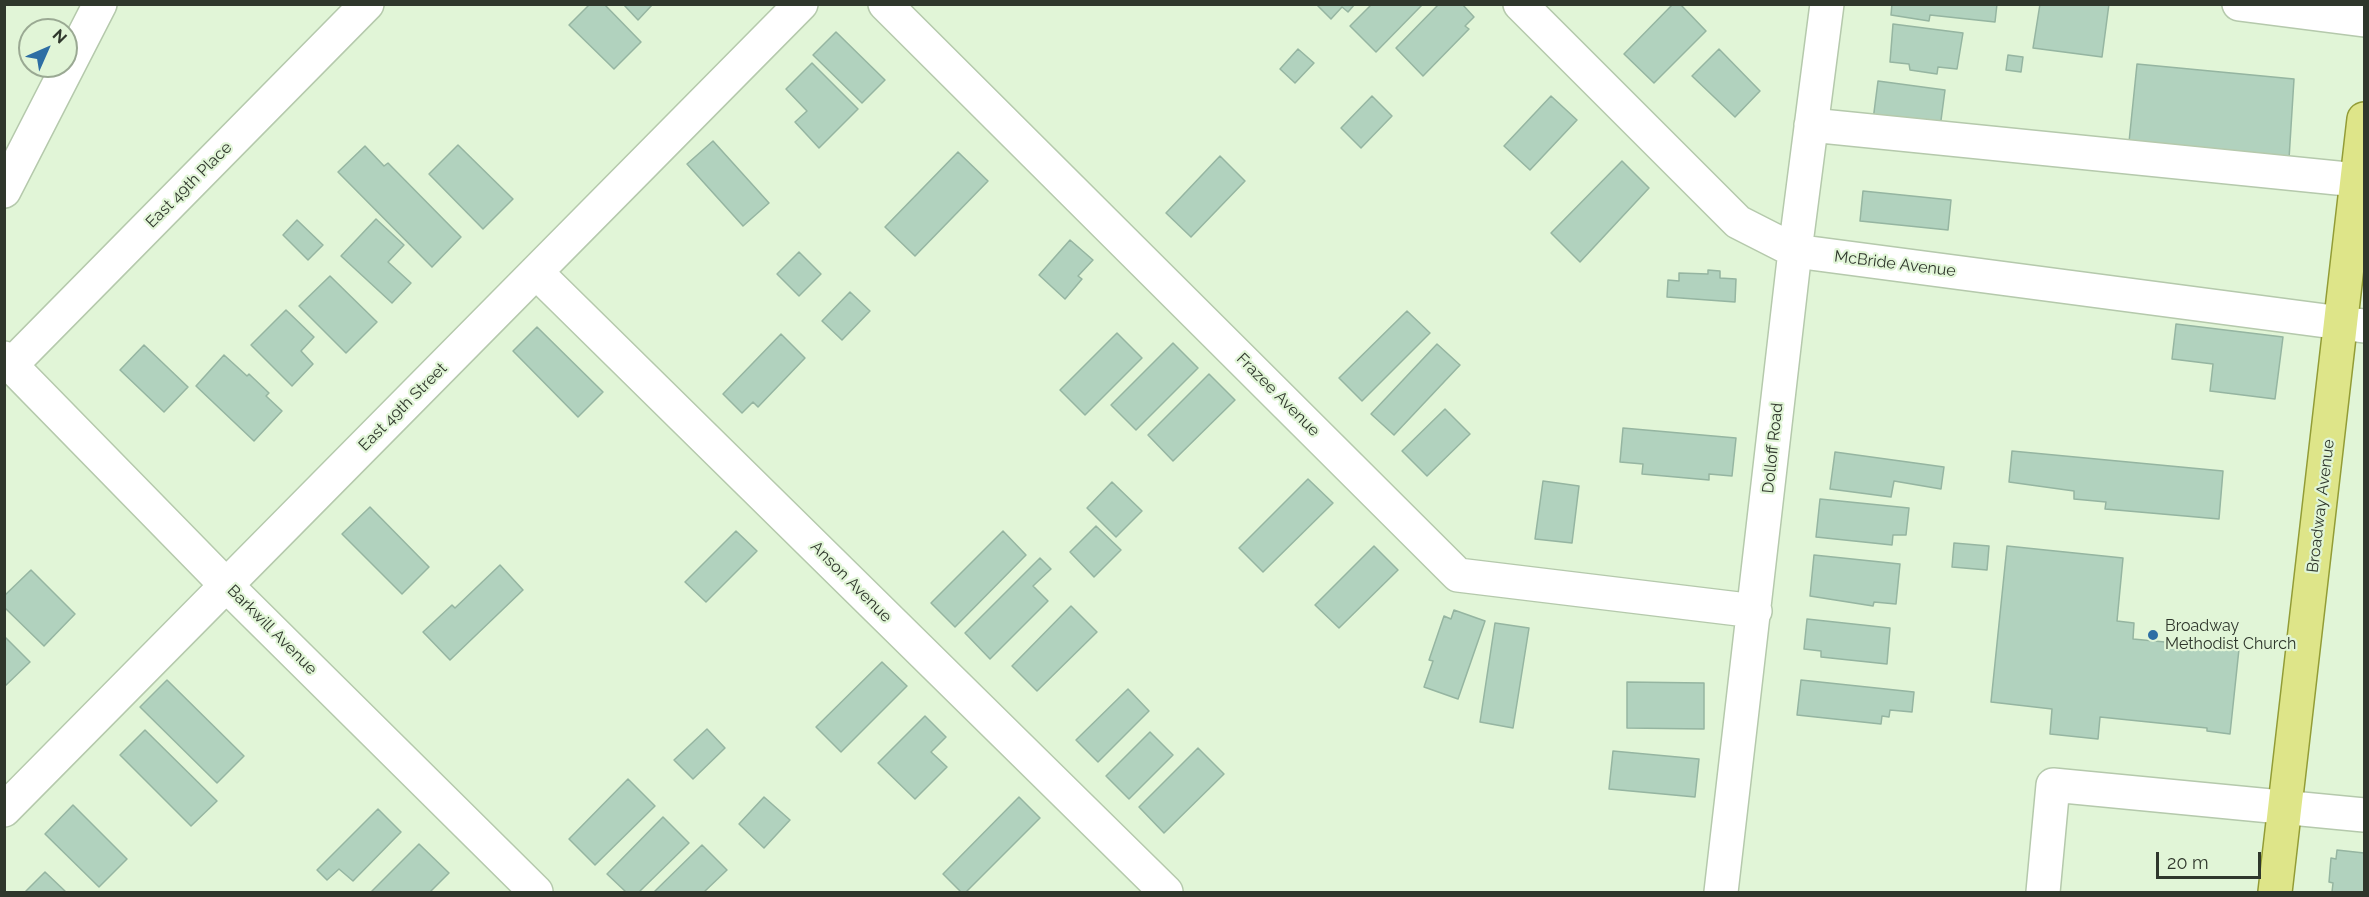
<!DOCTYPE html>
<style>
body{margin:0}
#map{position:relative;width:2369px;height:897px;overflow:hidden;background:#e1f5d7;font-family:Raleway,sans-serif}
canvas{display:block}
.frame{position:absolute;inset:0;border:6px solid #2f372c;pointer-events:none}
.north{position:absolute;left:18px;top:18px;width:60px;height:60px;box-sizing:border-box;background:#e1f5d7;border:2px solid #9aa993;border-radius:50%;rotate:45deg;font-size:16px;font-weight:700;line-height:24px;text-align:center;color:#2f372c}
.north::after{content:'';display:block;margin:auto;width:21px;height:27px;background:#2d6ea4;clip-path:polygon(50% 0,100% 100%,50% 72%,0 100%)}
.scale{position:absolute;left:2156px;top:852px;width:105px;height:27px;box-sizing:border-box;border:3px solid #2f372c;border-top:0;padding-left:8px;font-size:18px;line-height:21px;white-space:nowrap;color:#2f372c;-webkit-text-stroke:4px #e1f5d7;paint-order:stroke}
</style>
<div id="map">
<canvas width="2369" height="897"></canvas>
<div class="frame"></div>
<div class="north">N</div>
<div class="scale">20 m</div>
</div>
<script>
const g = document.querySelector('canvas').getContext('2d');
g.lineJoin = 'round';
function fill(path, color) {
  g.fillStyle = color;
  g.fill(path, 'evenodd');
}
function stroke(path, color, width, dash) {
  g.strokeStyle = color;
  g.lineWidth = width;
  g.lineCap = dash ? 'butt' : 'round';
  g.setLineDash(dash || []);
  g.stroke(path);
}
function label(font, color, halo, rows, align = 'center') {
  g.font = font + ' Raleway,sans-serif';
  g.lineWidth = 4.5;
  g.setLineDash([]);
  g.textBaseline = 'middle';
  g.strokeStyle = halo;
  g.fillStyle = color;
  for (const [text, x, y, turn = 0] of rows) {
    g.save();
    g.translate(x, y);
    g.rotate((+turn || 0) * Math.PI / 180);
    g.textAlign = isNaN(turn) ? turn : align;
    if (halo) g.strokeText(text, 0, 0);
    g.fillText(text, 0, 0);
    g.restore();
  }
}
const building = new Path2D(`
 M 590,4 L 604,4 L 641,42 L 614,69 L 569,25 Z
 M 623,4 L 653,4 L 638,20 Z
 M 1316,4 L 1355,4 L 1348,12 L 1342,7 L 1331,19 Z
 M 1372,4 L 1423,4 L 1376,52 L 1350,26 Z
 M 1439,4 L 1462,4 L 1474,17 L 1465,26 L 1469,29 L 1423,76 L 1396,48 Z
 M 1673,4 L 1680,4 L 1706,31 L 1654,83 L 1624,54 Z
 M 1892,4 L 1997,4 L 1995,22 L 1930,15 L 1929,21 L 1891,15 Z
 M 2040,4 L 2109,4 L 2102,57 L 2033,48 Z
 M 1893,24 L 1963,33 L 1957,69 L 1938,67 L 1937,74 L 1910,70 L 1909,64 L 1890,62 Z
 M 836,32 L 885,80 L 862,103 L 813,55 Z
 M 1298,49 L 1314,63 L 1295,83 L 1280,69 Z
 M 1719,49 L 1760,91 L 1735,117 L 1692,76 Z
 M 2008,55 L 2023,57 L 2021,72 L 2006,70 Z
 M 812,63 L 858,109 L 819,148 L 795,122 L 807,111 L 786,89 Z
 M 2137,64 L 2294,79 L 2289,159 L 2129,142 Z
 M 1878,81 L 1945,90 L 1940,128 L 1873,120 Z
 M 1372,96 L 1392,116 L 1361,148 L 1341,128 Z
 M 1551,96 L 1577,120 L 1530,170 L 1504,146 Z
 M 713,141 L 769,203 L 743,226 L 687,164 Z
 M 458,145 L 513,199 L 483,229 L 429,174 Z
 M 365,146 L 384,166 L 388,163 L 461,237 L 432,267 L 338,172 Z
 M 958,152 L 988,181 L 915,256 L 885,227 Z
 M 1220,156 L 1245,181 L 1191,237 L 1166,213 Z
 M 1622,161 L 1649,188 L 1580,262 L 1551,233 Z
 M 1863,191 L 1951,200 L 1948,230 L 1860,221 Z
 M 376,219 L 404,245 L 388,262 L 411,283 L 392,303 L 341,256 Z
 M 297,220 L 323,245 L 308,260 L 283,235 Z
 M 1070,240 L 1093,260 L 1078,276 L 1082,279 L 1065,299 L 1039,275 Z
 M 799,252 L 821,274 L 799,296 L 777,274 Z
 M 1708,270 L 1720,271 L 1720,278 L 1736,279 L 1735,302 L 1667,297 L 1668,280 L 1679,281 L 1679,273 L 1708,274 Z
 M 330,276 L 377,322 L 346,353 L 299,306 Z
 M 850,292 L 870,311 L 842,340 L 822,321 Z
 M 286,310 L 314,337 L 301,351 L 313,364 L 292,386 L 251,345 Z
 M 1407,311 L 1430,333 L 1362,401 L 1339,378 Z
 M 2176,324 L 2283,337 L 2275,399 L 2210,391 L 2213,364 L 2172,359 Z
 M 537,327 L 603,392 L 578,417 L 513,351 Z
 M 1117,333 L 1142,358 L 1085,415 L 1060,390 Z
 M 781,334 L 805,358 L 758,407 L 753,402 L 742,413 L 723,394 Z
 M 1173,343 L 1198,368 L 1136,430 L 1111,405 Z
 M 1437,344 L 1460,365 L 1394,435 L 1371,414 Z
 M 144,345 L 188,387 L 164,412 L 120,370 Z
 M 224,355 L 247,376 L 249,374 L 269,393 L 266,396 L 282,411 L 254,441 L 196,386 Z
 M 1209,374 L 1235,400 L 1173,461 L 1148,435 Z
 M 1445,409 L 1470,434 L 1427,476 L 1402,451 Z
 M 1623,428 L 1736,438 L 1732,476 L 1709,474 L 1709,480 L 1642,474 L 1643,464 L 1620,462 Z
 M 2012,451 L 2223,471 L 2219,519 L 2105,509 L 2106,502 L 2074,499 L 2074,491 L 2009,482 Z
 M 1835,452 L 1944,467 L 1941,489 L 1894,481 L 1891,497 L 1830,489 Z
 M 1308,479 L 1333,503 L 1263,572 L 1239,548 Z
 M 1543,481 L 1579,486 L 1572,543 L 1535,539 Z
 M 1112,482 L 1142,511 L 1116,537 L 1087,508 Z
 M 1820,499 L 1909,508 L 1906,535 L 1893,535 L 1892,545 L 1816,537 Z
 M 370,507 L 429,567 L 402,594 L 342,534 Z
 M 1096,526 L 1121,550 L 1094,577 L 1070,552 Z
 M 736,531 L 757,551 L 706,602 L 685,582 Z
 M 1003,531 L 1026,555 L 955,627 L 931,603 Z
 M 1954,543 L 1989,546 L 1987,570 L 1952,567 Z
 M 1374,546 L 1398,570 L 1339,628 L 1315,605 Z
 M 2007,546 L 2123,558 L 2117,621 L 2134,623 L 2133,639 L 2239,649 L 2230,734 L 2207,731 L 2207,728 L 2100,717 L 2098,739 L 2050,734 L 2052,709 L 1991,702 Z
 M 1814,555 L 1900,564 L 1896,604 L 1874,602 L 1873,606 L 1810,596 Z
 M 1040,558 L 1051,569 L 1033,586 L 1048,601 L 990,659 L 965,633 Z
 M 500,565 L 523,590 L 450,660 L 423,632 L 452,605 L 455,608 Z
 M 31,570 L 75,614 L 44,646 L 4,607 L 4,596 Z
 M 1071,606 L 1097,632 L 1037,691 L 1012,666 Z
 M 1454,610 L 1485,621 L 1458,699 L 1424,687 L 1433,661 L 1429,660 L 1444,616 L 1451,619 Z
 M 1807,619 L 1890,628 L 1887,664 L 1821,657 L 1821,651 L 1804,649 Z
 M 1495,623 L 1529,628 L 1513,728 L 1480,722 Z
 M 4,636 L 30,662 L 4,687 Z
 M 882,662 L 907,686 L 841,752 L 816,727 Z
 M 167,680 L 244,756 L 217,783 L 140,707 Z
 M 1801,680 L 1914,692 L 1912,712 L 1890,710 L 1889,717 L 1882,716 L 1881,724 L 1797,715 Z
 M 1627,682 L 1704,683 L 1704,729 L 1627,728 Z
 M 1128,689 L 1149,711 L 1098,762 L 1076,740 Z
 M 925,716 L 946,737 L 931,752 L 947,767 L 915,799 L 878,763 Z
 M 707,729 L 725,748 L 693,779 L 674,760 Z
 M 145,730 L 217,801 L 191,826 L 120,755 Z
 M 1150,732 L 1173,755 L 1129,799 L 1106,776 Z
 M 1198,748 L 1224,774 L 1164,833 L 1139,807 Z
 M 1613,751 L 1699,759 L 1695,797 L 1609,789 Z
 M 628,779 L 655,806 L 595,865 L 569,839 Z
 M 764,797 L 790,820 L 764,848 L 739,824 Z
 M 1019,797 L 1040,818 L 966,892 L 961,892 L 943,874 Z
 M 73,805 L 127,859 L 99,887 L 45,834 Z
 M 378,809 L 401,832 L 353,881 L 339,869 L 327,880 L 317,870 Z
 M 663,817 L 689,843 L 639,892 L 626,892 L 607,874 Z
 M 419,844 L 449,873 L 430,892 L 371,892 Z
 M 702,845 L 727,870 L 704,892 L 654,892 Z
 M 2337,850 L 2364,853 L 2364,892 L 2332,892 L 2333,883 L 2329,882 L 2331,858 L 2336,859 Z
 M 45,872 L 66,892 L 25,892 Z`);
fill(building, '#b1d2be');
stroke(building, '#95b5a1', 1.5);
const minor = new Path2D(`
 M 885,4 L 1458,575 L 1755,611
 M 1520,4 L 1738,222 L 1795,251 L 2364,326
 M 2239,4 L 2364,20
 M 1811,125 L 2357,180
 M 4,191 L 100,4
 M 536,272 L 1166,892
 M 4,358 L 227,586 L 536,892
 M 11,365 L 367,4
 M 4,810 L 801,4
 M 1721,892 L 1795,251 L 1827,4
 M 2043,892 L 2053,785 L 2364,815`);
const major = new Path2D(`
 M 2275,892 L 2364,119`);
stroke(minor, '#b5c9ac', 36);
stroke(major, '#929c36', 36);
stroke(minor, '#fff', 33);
stroke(major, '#dee589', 33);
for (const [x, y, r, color] of [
 [2153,635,6,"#2d6ea4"]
]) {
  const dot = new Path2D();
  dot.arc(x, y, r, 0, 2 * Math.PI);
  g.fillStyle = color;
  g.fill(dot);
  stroke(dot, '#e1f5d7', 2);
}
label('16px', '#2f372c', '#e1f5d7', [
 ["East 49th Place",189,185,-45],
 ["McBride Avenue",1895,264,7],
 ["Frazee Avenue",1278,395,45],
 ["East 49th Street",403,407,-45],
 ["Dolloff Road",1773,448,-84],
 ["Broadway Avenue",2321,506,-83],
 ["Anson Avenue",851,582,45],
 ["Barkwill Avenue",272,630,45]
]);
label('16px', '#2f372c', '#e1f5d7', [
 ["Broadway",2165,626],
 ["Methodist Church",2165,644]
], 'left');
</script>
